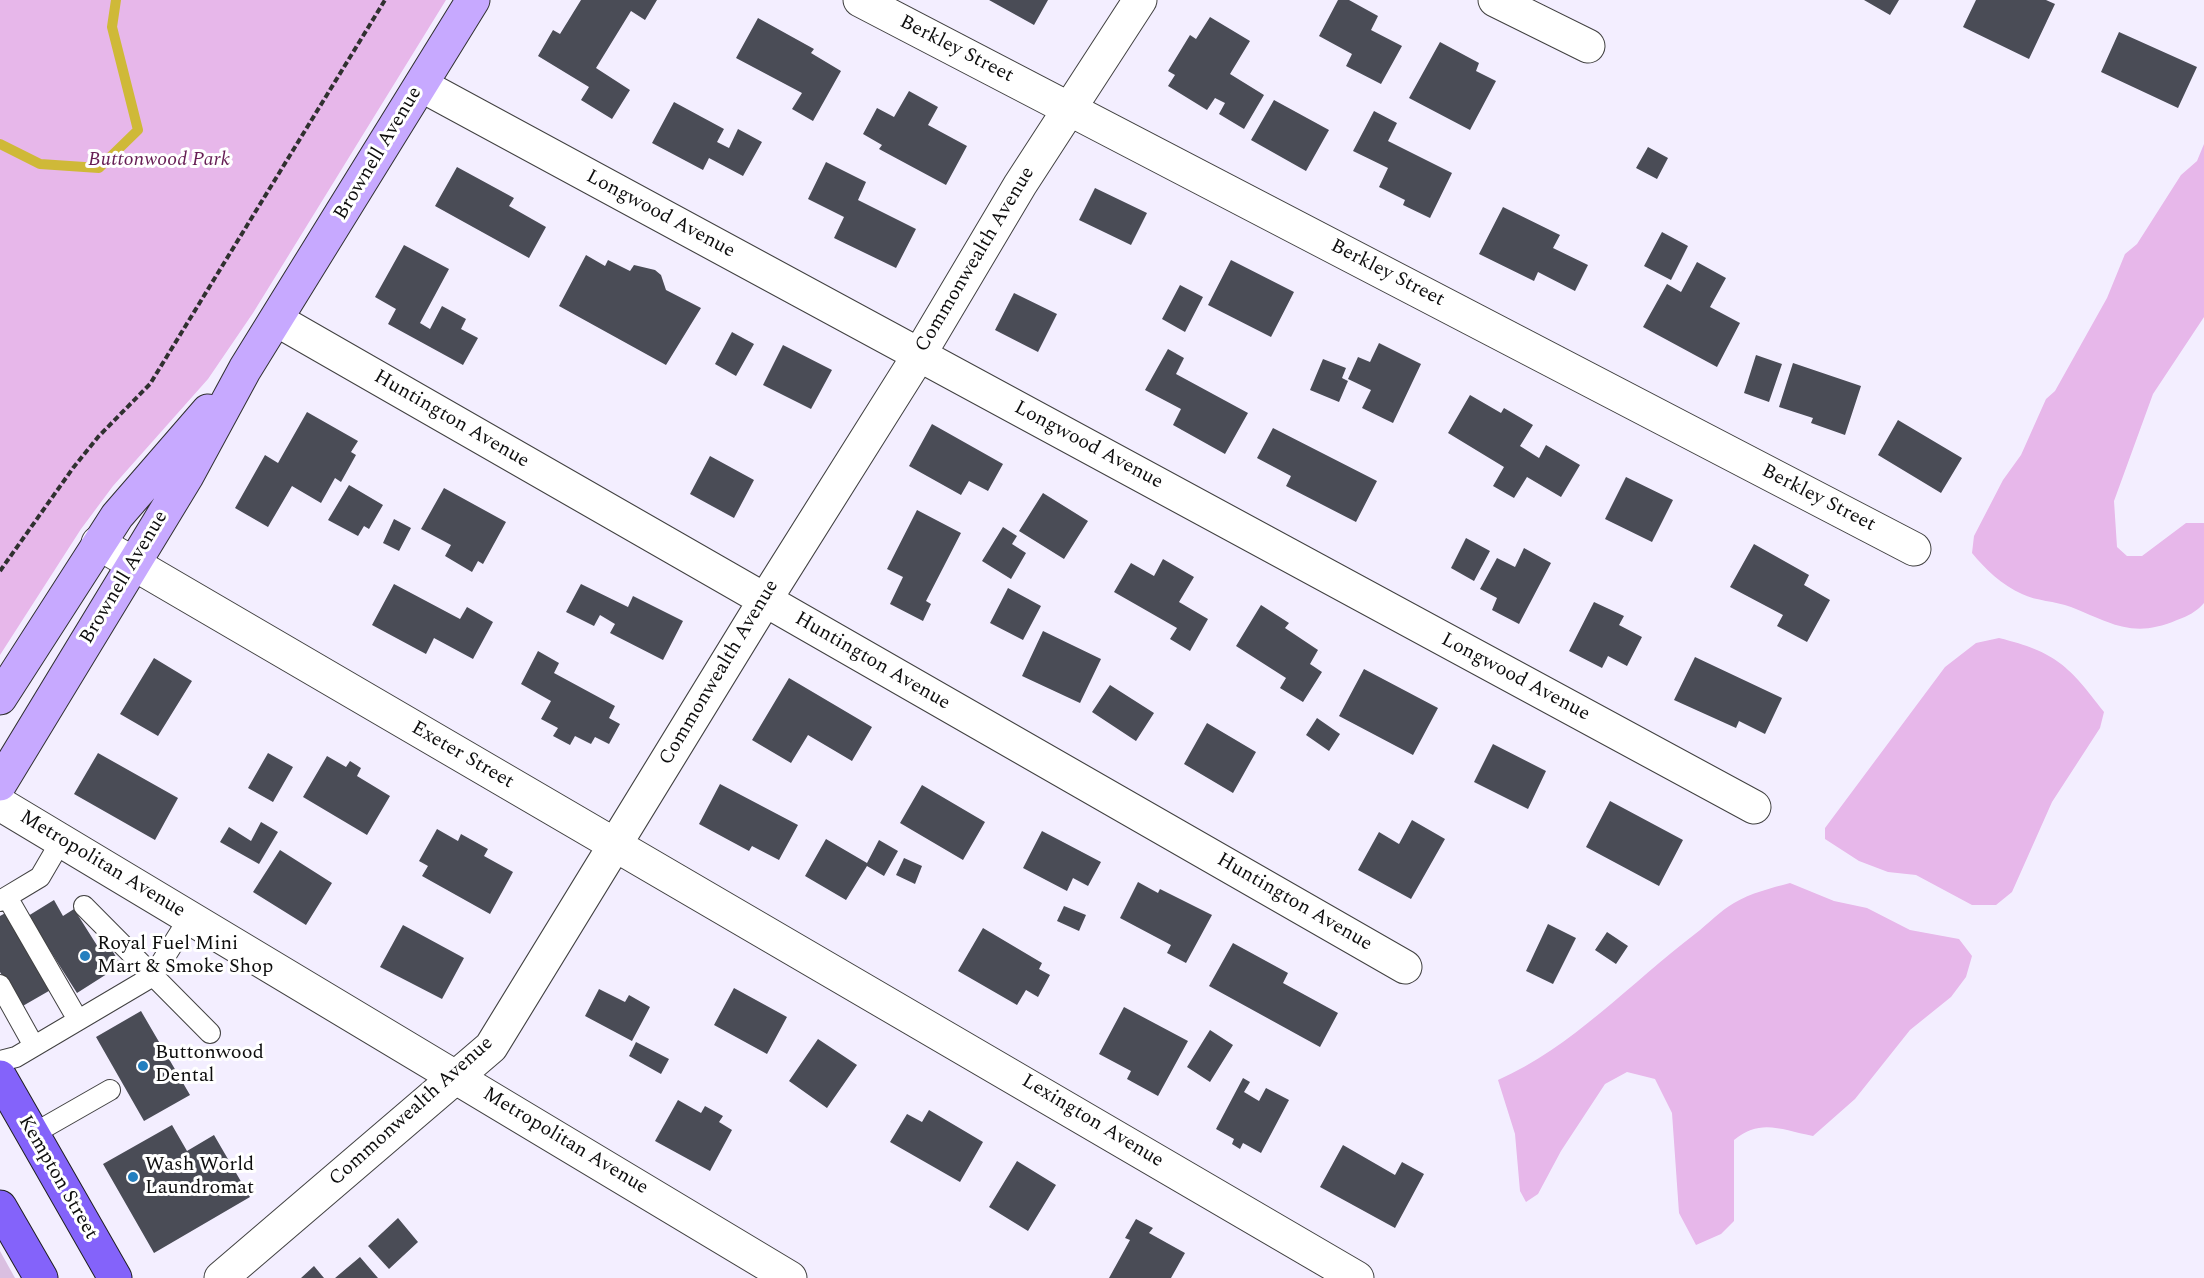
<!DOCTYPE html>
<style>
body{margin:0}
canvas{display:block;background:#f3eeff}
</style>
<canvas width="2204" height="1278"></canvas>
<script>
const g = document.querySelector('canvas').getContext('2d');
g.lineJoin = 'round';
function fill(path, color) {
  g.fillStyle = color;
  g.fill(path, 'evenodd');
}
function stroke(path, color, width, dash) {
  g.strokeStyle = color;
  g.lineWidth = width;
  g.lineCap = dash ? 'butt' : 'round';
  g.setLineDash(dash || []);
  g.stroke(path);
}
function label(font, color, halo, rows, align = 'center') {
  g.font = font + ' Spectral,serif';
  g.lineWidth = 6;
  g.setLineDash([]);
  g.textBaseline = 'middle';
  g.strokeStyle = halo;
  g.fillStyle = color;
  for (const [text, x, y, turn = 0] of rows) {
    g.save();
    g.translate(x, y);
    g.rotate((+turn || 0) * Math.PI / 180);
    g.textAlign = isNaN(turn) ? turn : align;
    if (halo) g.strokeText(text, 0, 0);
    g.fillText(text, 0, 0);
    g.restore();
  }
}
fill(new Path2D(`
 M 0,0 L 446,0 L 253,313 L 208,379 L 113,486 L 81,529 L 0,655 Z
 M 2204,144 L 2204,317 L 2153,394 L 2114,501 L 2117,547 L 2127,556 L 2142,556 L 2186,523 L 2204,523 L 2204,603 C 2196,612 2188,616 2177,620 C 2133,639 2111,623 2071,607 C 2055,601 2036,601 2022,594 C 2003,586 1984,568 1972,553 L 1974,536 L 2003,480 L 2021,455 L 2046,399 L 2055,391 L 2107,298 L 2125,254 L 2137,244 L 2181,175 L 2197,161 Z
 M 1999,638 C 2056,652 2069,666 2104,712 L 2100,728 L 2052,802 L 2012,892 L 1996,905 L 1972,905 L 1916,875 L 1888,872 L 1859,861 L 1825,839 L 1825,828 L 1945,667 L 1976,643 Z
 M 1790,883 L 1834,901 L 1867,908 L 1910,930 L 1959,939 L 1972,956 L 1966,977 L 1951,997 L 1910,1030 L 1855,1099 L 1813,1136 C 1781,1130 1761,1118 1734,1140 L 1734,1221 L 1721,1234 L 1696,1245 L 1679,1213 L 1672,1113 L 1655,1079 L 1627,1072 L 1605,1084 L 1561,1151 L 1538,1194 L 1526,1202 L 1520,1191 L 1515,1134 L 1498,1080 C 1571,1048 1632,982 1695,934 C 1708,924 1720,911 1734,903 C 1751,893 1771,888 1790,883 Z`), '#e7b7ea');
fill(new Path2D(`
 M 0,1251 L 15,1278 L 0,1278 Z`), '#dabfe1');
stroke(new Path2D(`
 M 0,144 L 40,164 L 99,168 L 138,130 L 112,27 L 116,0`), '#cfb938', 10);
fill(new Path2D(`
 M 581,0 L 657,0 L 645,20 L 631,11 L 596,68 L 630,90 L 612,119 L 581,100 L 589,87 L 538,56 L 553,30 L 560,34 Z
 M 989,0 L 1048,0 L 1034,25 Z
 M 1338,0 L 1349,0 L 1378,16 L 1371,30 L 1402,46 L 1381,84 L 1346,66 L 1352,54 L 1319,36 Z
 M 1864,0 L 1899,0 L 1890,15 Z
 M 1976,0 L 2046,0 L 2055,4 L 2029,59 L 1963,27 Z
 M 1210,17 L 1250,41 L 1230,74 L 1264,95 L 1244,129 L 1219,114 L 1225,103 L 1215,98 L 1207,110 L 1168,86 L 1175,75 L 1168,71 L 1190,35 L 1196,39 Z
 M 758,18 L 814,49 L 811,53 L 841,71 L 813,121 L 792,109 L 802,93 L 736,58 Z
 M 2119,32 L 2197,67 L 2178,108 L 2101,72 Z
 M 1440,42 L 1479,63 L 1476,71 L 1496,81 L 1470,130 L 1409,98 Z
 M 909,91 L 938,107 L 928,125 L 967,146 L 946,185 L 879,149 L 882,145 L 863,134 L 877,108 L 894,117 Z
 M 1274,100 L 1329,130 L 1306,171 L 1251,140 Z
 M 674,102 L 724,129 L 717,142 L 729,148 L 738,129 L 762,142 L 743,176 L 709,158 L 703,170 L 652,143 Z
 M 1374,111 L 1397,123 L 1388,141 L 1452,173 L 1430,218 L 1403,205 L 1405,200 L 1379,187 L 1388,168 L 1353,151 Z
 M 1648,147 L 1668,158 L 1657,179 L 1636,168 Z
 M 826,162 L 866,182 L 858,200 L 916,229 L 896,268 L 834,238 L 844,217 L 808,199 Z
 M 457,167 L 514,198 L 509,206 L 546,227 L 529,258 L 435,206 Z
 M 1095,188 L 1147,213 L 1131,245 L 1079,220 Z
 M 1503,207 L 1560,235 L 1553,248 L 1588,265 L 1575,291 L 1538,272 L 1534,281 L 1479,254 Z
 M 1662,232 L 1688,246 L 1671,280 L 1644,266 Z
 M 404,245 L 449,269 L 420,323 L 430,329 L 442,306 L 466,319 L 461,329 L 478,338 L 463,365 L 388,324 L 396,309 L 375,297 Z
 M 586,255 L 605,266 L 608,260 L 630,271 L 634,265 L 655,270 L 661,275 L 666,290 L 701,308 L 666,365 L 559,306 Z
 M 1231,260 L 1294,292 L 1271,337 L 1208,305 Z
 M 1697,262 L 1726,278 L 1710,307 L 1740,323 L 1717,367 L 1643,327 L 1667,284 L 1681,292 Z
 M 1180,285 L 1203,297 L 1185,332 L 1162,319 Z
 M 1014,293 L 1057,314 L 1038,352 L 995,330 Z
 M 732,332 L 754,344 L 736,376 L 715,364 Z
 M 1379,343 L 1421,364 L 1393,423 L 1362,408 L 1371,390 L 1348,379 L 1358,357 L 1370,362 Z
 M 783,345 L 832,370 L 811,409 L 763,385 Z
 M 1168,349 L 1184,358 L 1176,374 L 1248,413 L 1225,454 L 1173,425 L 1181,409 L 1145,390 Z
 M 1756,355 L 1782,364 L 1769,402 L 1744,393 Z
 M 1323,359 L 1346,368 L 1342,378 L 1348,381 L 1339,402 L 1310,390 Z
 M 1793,363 L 1861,386 L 1845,435 L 1811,423 L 1813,418 L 1779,407 Z
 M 1470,395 L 1501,413 L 1504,408 L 1533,425 L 1520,446 L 1539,458 L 1546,445 L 1580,465 L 1561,497 L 1527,477 L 1514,498 L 1493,486 L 1504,467 L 1448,433 Z
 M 307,412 L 358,441 L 351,452 L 356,455 L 341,482 L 335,478 L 321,503 L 292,486 L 268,527 L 235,508 L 265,455 L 278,463 Z
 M 1898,420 L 1962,458 L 1941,493 L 1878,455 Z
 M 932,424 L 1003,464 L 988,491 L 969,481 L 961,495 L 909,466 Z
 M 1273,428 L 1377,481 L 1356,522 L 1286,486 L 1291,476 L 1257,458 Z
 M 710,456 L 754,480 L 734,518 L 690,494 Z
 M 1626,477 L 1673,500 L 1652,542 L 1605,519 Z
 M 349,485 L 383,505 L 369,529 L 364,526 L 358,536 L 328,520 Z
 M 444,488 L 506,522 L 483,564 L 478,561 L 472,572 L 445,556 L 451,545 L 421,529 Z
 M 1043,493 L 1088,521 L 1064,559 L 1019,531 Z
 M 917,510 L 961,533 L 926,601 L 931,604 L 923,621 L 890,604 L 903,577 L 887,569 Z
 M 394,519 L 411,528 L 399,551 L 383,543 Z
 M 1003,527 L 1017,536 L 1012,544 L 1026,553 L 1011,579 L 982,561 Z
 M 1466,538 L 1490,551 L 1474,581 L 1451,568 Z
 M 1754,544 L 1809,575 L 1804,585 L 1830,600 L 1807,642 L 1777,626 L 1783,615 L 1730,587 Z
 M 1524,548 L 1551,563 L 1519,624 L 1492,610 L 1497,598 L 1480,589 L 1497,558 L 1515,567 Z
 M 1163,559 L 1194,577 L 1179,602 L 1208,619 L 1190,651 L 1170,639 L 1177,628 L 1114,592 L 1131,563 L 1154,576 Z
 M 394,584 L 460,619 L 467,607 L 493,622 L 473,659 L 434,638 L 426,654 L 372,625 Z
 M 581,584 L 628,607 L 633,596 L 683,621 L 663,660 L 610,633 L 615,624 L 600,615 L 594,626 L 566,612 Z
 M 1008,588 L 1041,606 L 1023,640 L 990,623 Z
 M 1594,602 L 1624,616 L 1619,625 L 1642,637 L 1627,666 L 1608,656 L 1602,668 L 1569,651 Z
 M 1261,605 L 1289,623 L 1285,628 L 1318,650 L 1310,664 L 1322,672 L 1303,702 L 1280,688 L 1286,678 L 1236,646 Z
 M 1043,631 L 1101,659 L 1080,703 L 1022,676 Z
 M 538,651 L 559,663 L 554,673 L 615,706 L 609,718 L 620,724 L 609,744 L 595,737 L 591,744 L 575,736 L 570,745 L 553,736 L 558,728 L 541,719 L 551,701 L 521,684 Z
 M 1695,657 L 1782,698 L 1765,734 L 1739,721 L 1736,728 L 1674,700 Z
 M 154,658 L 192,681 L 158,736 L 120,714 Z
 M 1364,669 L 1438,708 L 1413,755 L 1339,716 Z
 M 789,678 L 872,727 L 852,761 L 808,735 L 791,763 L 752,740 Z
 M 1110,685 L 1154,713 L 1136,741 L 1092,712 Z
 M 1317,718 L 1340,734 L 1329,751 L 1306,735 Z
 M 1207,723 L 1256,752 L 1233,793 L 1184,764 Z
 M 1493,744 L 1546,771 L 1528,809 L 1474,782 Z
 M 98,753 L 178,798 L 155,840 L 74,794 Z
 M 268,753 L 293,767 L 273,802 L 248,788 Z
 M 327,756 L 346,767 L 350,761 L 361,768 L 357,776 L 390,796 L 367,835 L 303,797 Z
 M 720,784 L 798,825 L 779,860 L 752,846 L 749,851 L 699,824 Z
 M 922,785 L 985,822 L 963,860 L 900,823 Z
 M 1610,801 L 1683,840 L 1659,886 L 1586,847 Z
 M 1412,820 L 1445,839 L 1411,899 L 1358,870 L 1379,832 L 1399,844 Z
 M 261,822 L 278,832 L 259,864 L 220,842 L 229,827 L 251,841 Z
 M 437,829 L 458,841 L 461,834 L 488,849 L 484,856 L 513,872 L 490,914 L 422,876 L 428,866 L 419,861 Z
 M 1042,831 L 1101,862 L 1088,886 L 1073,878 L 1067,891 L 1023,868 Z
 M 826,839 L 867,863 L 879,840 L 898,851 L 884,876 L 867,866 L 846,900 L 805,876 Z
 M 280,850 L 332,883 L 306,925 L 253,892 Z
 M 904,858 L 922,866 L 915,884 L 896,875 Z
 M 1138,882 L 1158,893 L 1160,889 L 1212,915 L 1186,963 L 1167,953 L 1171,945 L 1120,918 Z
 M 54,900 L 63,916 L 74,909 L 98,947 L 107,942 L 121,965 L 77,993 L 28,916 Z
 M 1064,906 L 1086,915 L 1079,931 L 1057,921 Z
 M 9,911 L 54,988 L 21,1007 L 0,972 L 0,916 Z
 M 1548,924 L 1576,938 L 1553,984 L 1526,971 Z
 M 403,925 L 464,958 L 442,999 L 380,967 Z
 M 983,928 L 1042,963 L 1039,969 L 1050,975 L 1038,997 L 1026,990 L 1017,1005 L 958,971 Z
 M 1607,932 L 1628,946 L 1616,964 L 1595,950 Z
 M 1233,943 L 1288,973 L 1283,983 L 1338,1013 L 1320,1047 L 1209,986 Z
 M 734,988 L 787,1017 L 767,1054 L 714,1025 Z
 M 599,989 L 625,1002 L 629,995 L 650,1007 L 632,1041 L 585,1016 Z
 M 1124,1007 L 1188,1041 L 1158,1096 L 1127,1079 L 1131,1071 L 1099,1054 Z
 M 141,1011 L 190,1095 L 144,1121 L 96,1037 Z
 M 1210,1030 L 1233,1045 L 1210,1082 L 1187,1067 Z
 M 818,1039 L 857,1065 L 827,1108 L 789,1081 Z
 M 636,1042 L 669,1059 L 661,1074 L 629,1056 Z
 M 1243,1078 L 1250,1082 L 1244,1092 L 1259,1101 L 1266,1088 L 1289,1100 L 1261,1153 L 1243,1143 L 1240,1149 L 1232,1144 L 1234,1139 L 1216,1129 Z
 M 678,1100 L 701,1113 L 705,1106 L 723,1116 L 719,1122 L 732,1130 L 710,1171 L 655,1141 Z
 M 929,1110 L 983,1142 L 960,1182 L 890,1142 L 907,1114 L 922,1122 Z
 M 172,1125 L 187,1151 L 214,1135 L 250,1197 L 154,1253 L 103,1164 Z
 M 1343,1145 L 1395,1175 L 1402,1162 L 1424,1174 L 1395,1228 L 1320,1187 Z
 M 1017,1161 L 1056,1185 L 1028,1231 L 989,1207 Z
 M 398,1218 L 418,1242 L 389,1269 L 368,1246 Z
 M 1136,1219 L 1153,1228 L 1149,1233 L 1185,1253 L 1171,1278 L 1109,1278 L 1130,1240 L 1125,1238 Z
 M 360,1257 L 378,1278 L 335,1278 Z
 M 314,1266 L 324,1278 L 301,1278 Z`), '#4a4c56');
const lane = new Path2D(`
 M 7,897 L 78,1020
 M 0,901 L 40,877 L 61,841
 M 84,906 L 210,1033
 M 0,985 L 34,1046
 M 0,1061 L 16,1057 L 153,976 L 189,918
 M 33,1134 L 110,1090`);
const street = new Path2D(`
 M 860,0 L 1914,549
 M 1495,0 L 1588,46
 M 421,85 L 1754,807
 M 277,320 L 1405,967
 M 98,543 C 518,788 939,1031 1357,1278
 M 0,804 L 790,1278
 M 221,1278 L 491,1047 L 765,600 L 919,355 L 1020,185 L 1140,0`);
const secondary = new Path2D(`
 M 0,698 L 117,516 L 208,411
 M 0,784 L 187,476 L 245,369 L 473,0`);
const primary = new Path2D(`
 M 0,1077 L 115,1278
 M 0,1207 L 41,1278`);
stroke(lane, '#414141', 22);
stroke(street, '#414141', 35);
stroke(secondary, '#303030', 35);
stroke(primary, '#1f1f1f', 35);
stroke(new Path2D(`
 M 0,571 L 73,468 L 98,437 L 150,384 L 385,0`), '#303030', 4, [6, 3]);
stroke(lane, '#fff', 20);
stroke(street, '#fff', 33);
stroke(secondary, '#c7a9ff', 33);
stroke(primary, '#8463fa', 33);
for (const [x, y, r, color] of [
 [85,956,6,"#247fbf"],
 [143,1066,6,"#247fbf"],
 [133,1177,6,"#247fbf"]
]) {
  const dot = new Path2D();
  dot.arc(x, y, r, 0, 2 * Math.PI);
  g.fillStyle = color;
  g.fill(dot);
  stroke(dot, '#fff', 2);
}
label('20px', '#0e0e0e', '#fff', [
 ["Berkley Street",956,50,27],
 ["Brownell Avenue",379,154,-59],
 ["Longwood Avenue",660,215,28],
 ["Commonwealth Avenue",976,260,-59],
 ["Berkley Street",1387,274,27],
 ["Huntington Avenue",451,420,30],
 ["Longwood Avenue",1088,446,28],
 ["Berkley Street",1818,499,27],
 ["Brownell Avenue",125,578,-59],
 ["Huntington Avenue",872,662,30],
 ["Commonwealth Avenue",720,673,-59],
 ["Longwood Avenue",1515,678,28],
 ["Exeter Street",462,756,30],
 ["Metropolitan Avenue",102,865,31],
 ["Huntington Avenue",1294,903,30],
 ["Commonwealth Avenue",412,1112,-42],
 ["Lexington Avenue",1092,1122,31],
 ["Metropolitan Avenue",565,1142,31],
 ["Kempton Street",57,1178,60]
]);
label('italic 20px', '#661d54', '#fff', [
 ["Buttonwood Park",159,161]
]);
label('20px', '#0e0e0e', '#fff', [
 ["Royal Fuel Mini",97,945],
 ["Mart & Smoke Shop",97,968],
 ["Buttonwood",155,1054],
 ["Dental",155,1077],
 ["Wash World",145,1166],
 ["Laundromat",145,1189]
], 'left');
</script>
